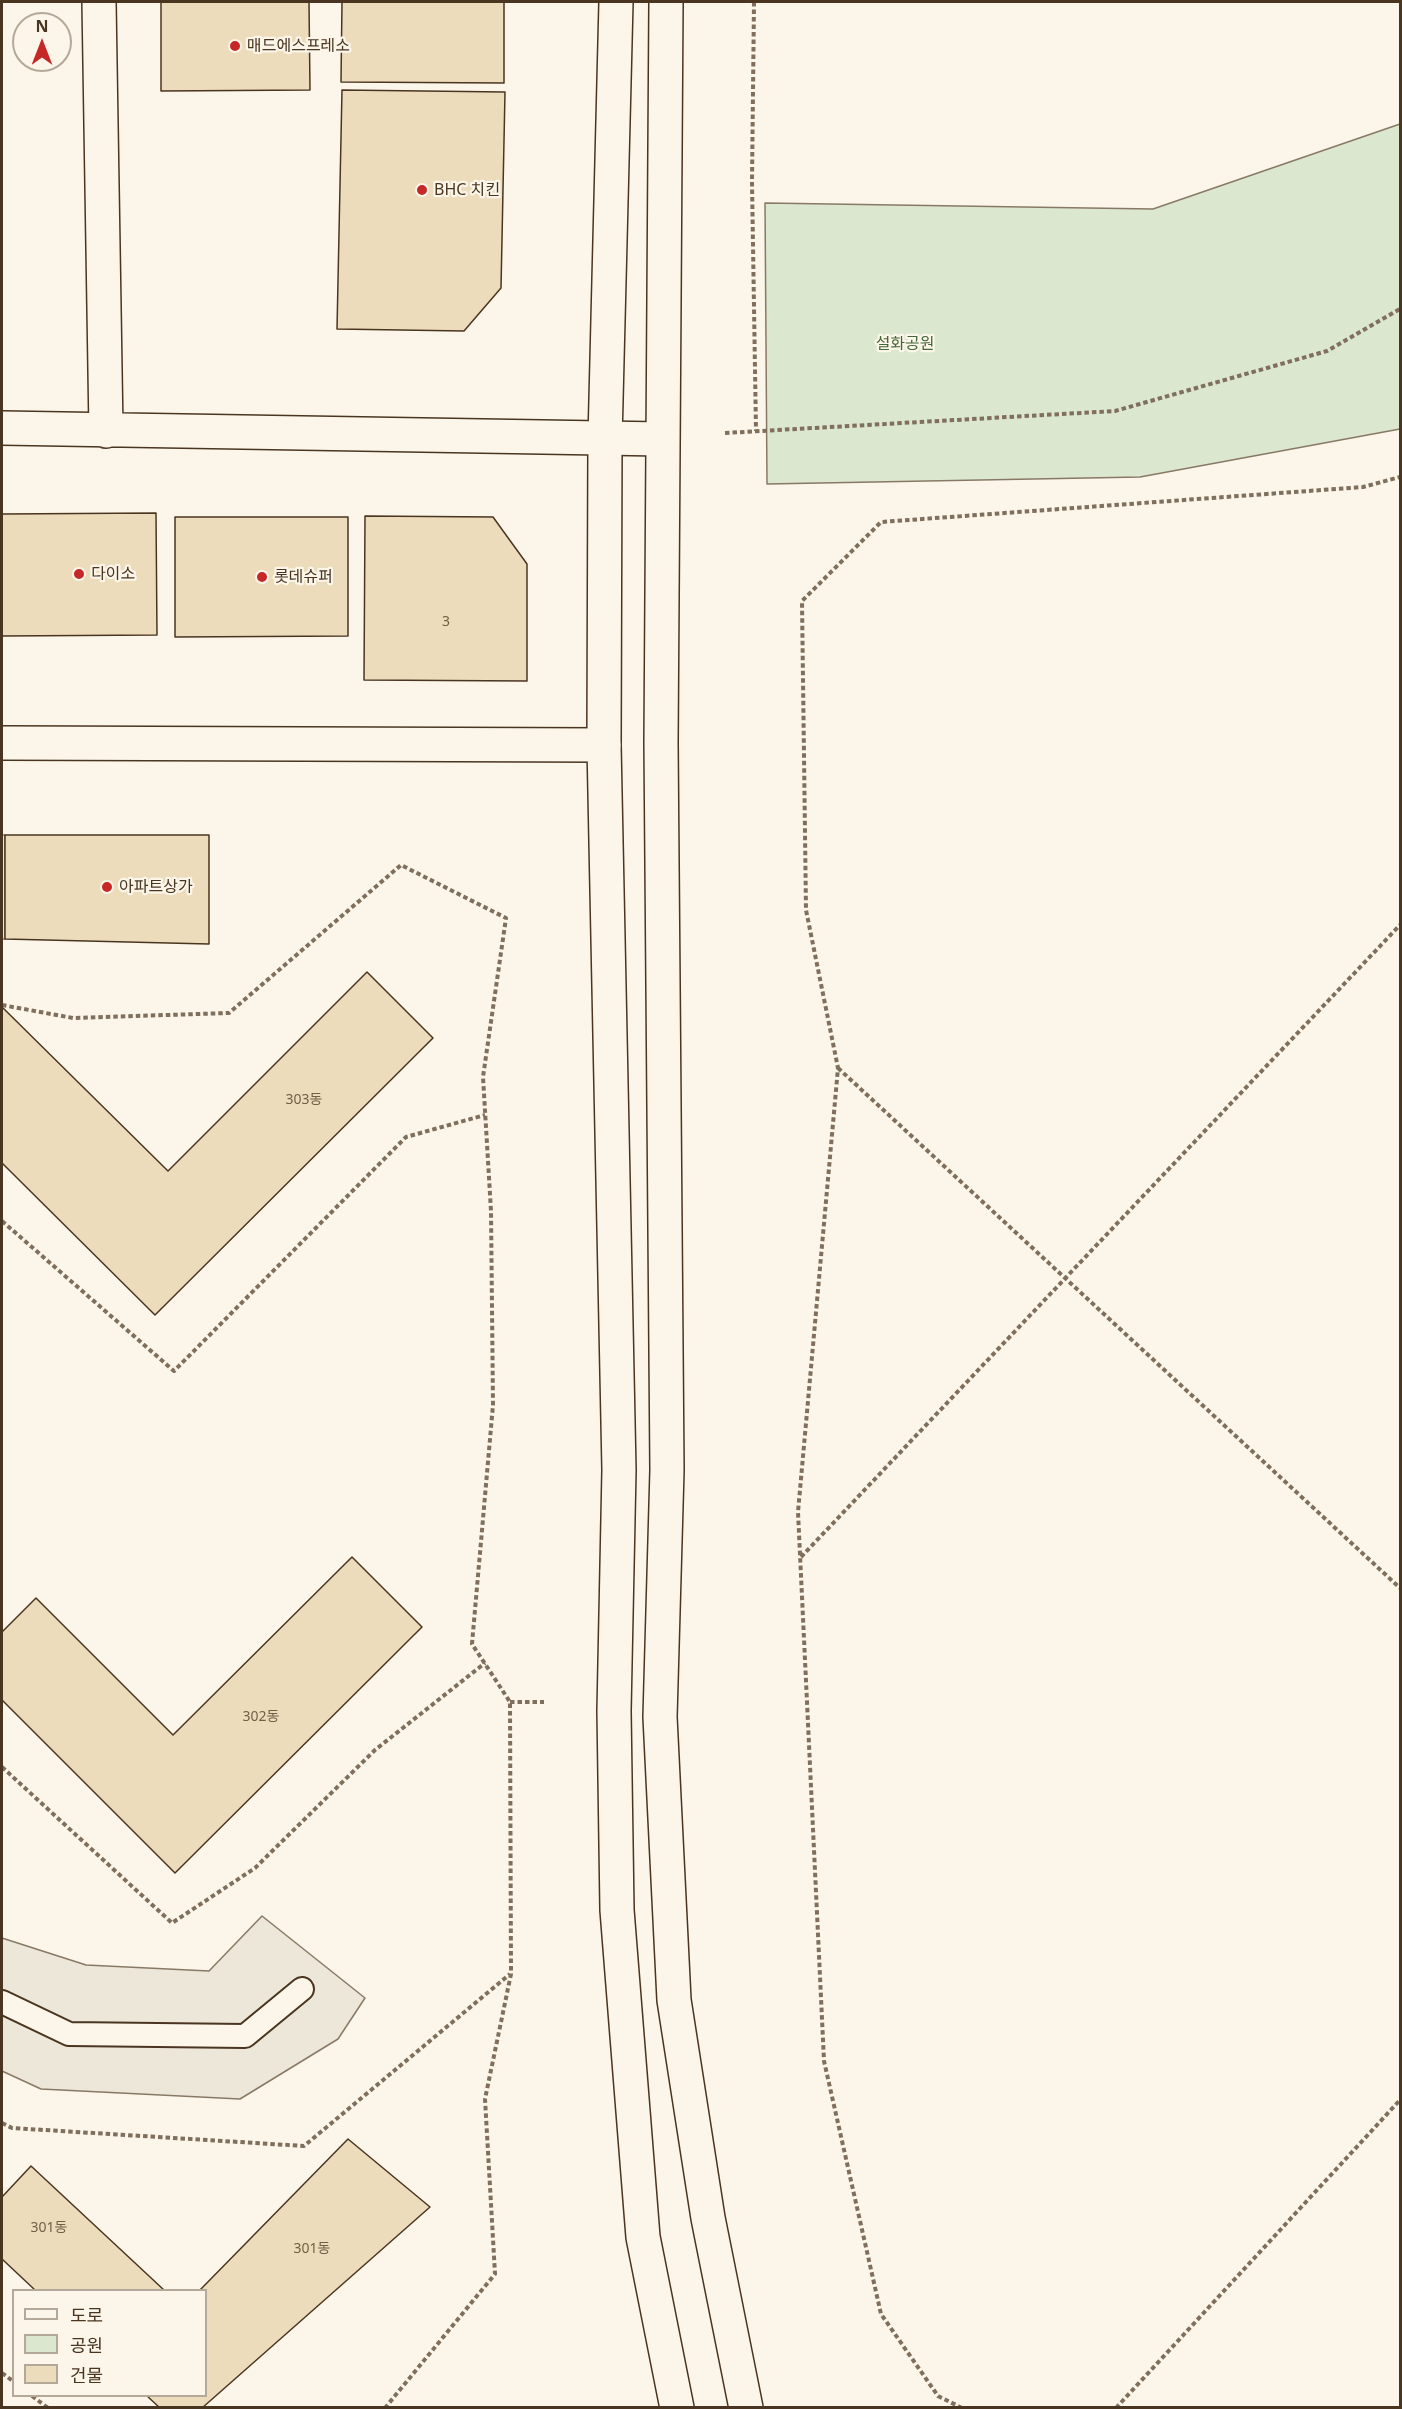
<!DOCTYPE html>
<meta charset="utf-8">
<style>
body{margin:0}
#map{position:relative;width:1402px;height:2409px;overflow:hidden;background:#fbf6e9;font-family:"Noto Sans","Noto Sans KR",sans-serif}
canvas{display:block}
.frame{position:absolute;inset:0;border:3px solid #4a3520;pointer-events:none}
.legend{position:absolute;left:12px;top:2289px;width:195px;height:108px;box-sizing:border-box;background:#fbf6e9;border:2px solid #b4a999;margin:0;padding:8px 10px;list-style:none;font-size:18px;color:#4a3520}
.legend li{display:flex;align-items:center;gap:12px;height:30px}
.legend b{width:30px;border:2px solid #b4a999}
.north{position:absolute;left:12px;top:12px;width:60px;height:60px;box-sizing:border-box;background:#fbf6e9;border:2px solid #b4a999;border-radius:50%;rotate:0deg;font-size:16px;font-weight:700;line-height:24px;text-align:center;color:#4a3520}
.north::after{content:'';display:block;margin:auto;width:21px;height:27px;background:#c62828;clip-path:polygon(50% 0,100% 100%,50% 72%,0 100%)}
</style>
<div id="map">
<canvas width="1402" height="2409"></canvas>
<div class="frame"></div>
<ul class="legend">
<li><b style="height:8px;background:#fbf6e9"></b>도로</li>
<li><b style="height:16px;background:#dce7d0"></b>공원</li>
<li><b style="height:16px;background:#ecdcbc"></b>건물</li>
</ul>
<div class="north">N</div>
</div>
<script>
const g = document.querySelector('canvas').getContext('2d');
g.lineJoin = 'round';
function fill(path, color) {
  g.fillStyle = color;
  g.fill(path, 'evenodd');
}
function stroke(path, color, width, dash) {
  g.strokeStyle = color;
  g.lineWidth = width;
  g.lineCap = dash ? 'butt' : 'round';
  g.setLineDash(dash || []);
  g.stroke(path);
}
function label(font, color, halo, rows, align = 'center') {
  g.font = font + ' "Noto Sans","Noto Sans KR",sans-serif';
  g.lineWidth = 4.5;
  g.setLineDash([]);
  g.textBaseline = 'middle';
  g.strokeStyle = halo;
  g.fillStyle = color;
  for (const [text, x, y, turn = 0] of rows) {
    g.save();
    g.translate(x, y);
    g.rotate((+turn || 0) * Math.PI / 180);
    g.textAlign = isNaN(turn) ? turn : align;
    if (halo) g.strokeText(text, 0, 0);
    g.fillText(text, 0, 0);
    g.restore();
  }
}
const green = new Path2D(`
 M 1400,124 L 1400,429 L 1140,477 L 767,484 L 765,203 L 1153,209 Z`);
fill(green, '#dce7d0');
stroke(green, '#887966', 1.5);
const parking = new Path2D(`
 M 2,835 L 5,835 L 5,939 L 2,939 Z
 M 262,1916 L 365,1998 L 338,2039 L 240,2099 L 41,2089 L 2,2071 L 2,1938 L 86,1965 L 209,1971 Z`);
fill(parking, '#ede7d9');
stroke(parking, '#887966', 1.5);
const building = new Path2D(`
 M 161,2 L 309,2 L 310,90 L 161,91 Z
 M 342,2 L 504,2 L 504,83 L 341,82 Z
 M 342,90 L 505,92 L 501,288 L 464,331 L 337,329 Z
 M 156,513 L 157,635 L 2,636 L 2,514 Z
 M 365,516 L 493,517 L 527,564 L 527,681 L 364,680 Z
 M 175,517 L 348,517 L 348,636 L 175,637 Z
 M 5,835 L 209,835 L 209,944 L 5,939 Z
 M 367,972 L 433,1038 L 155,1315 L 2,1163 L 2,1007 L 168,1171 Z
 M 352,1557 L 422,1627 L 175,1873 L 2,1700 L 2,1632 L 36,1598 L 173,1735 Z
 M 348,2139 L 430,2207 L 202,2408 L 160,2408 L 147,2396 L 206,2396 L 206,2290 L 200,2290 Z
 M 31,2166 L 164,2290 L 35,2290 L 2,2259 L 2,2197 Z`);
fill(building, '#ecdcbc');
stroke(building, '#4a3520', 1.5);
const lane = new Path2D(`
 M 2,2002 L 69,2034 L 245,2036 L 302,1989`);
const street = new Path2D(`
 M 99,2 L 106,431
 M 2,428 L 662,439
 M 2,743 L 604,745`);
const secondary = new Path2D(`
 M 616,2 L 605,439 L 604,745 L 619,1470 L 614,1711 L 617,1910 L 643,2237 L 677,2408
 M 666,2 L 661,742 L 667,1470 L 660,1717 L 674,2000 L 708,2218 L 746,2408`);
stroke(lane, '#4a3520', 26);
stroke(street, '#4a3520', 36);
stroke(secondary, '#4a3520', 36);
stroke(new Path2D(`
 M 754,2 L 752,182 L 756,431
 M 725,433 L 1115,411 L 1327,351 L 1400,309
 M 2,1005 L 73,1018 L 229,1013 L 401,865 L 506,918 L 483,1077 L 491,1211 L 493,1405 L 472,1644 L 510,1702 L 511,1974 L 485,2099 L 495,2274 L 385,2408
 M 838,1068 L 1400,1588
 M 2,1221 L 174,1371 L 406,1137 L 485,1115
 M 801,1557 L 1400,925
 M 510,1702 L 544,1702
 M 2,1767 L 172,1923 L 255,1868 L 375,1750 L 485,1663
 M 2,2123 L 12,2128 L 304,2146 L 510,1974
 M 2,2373 L 14,2382
 M 32,2396 L 48,2408
 M 962,2408 L 938,2396 L 881,2314 L 824,2061 L 798,1512 L 838,1068 L 806,910 L 802,601 L 881,522 L 1363,487 L 1400,477
 M 1116,2408 L 1400,2100`), '#7f6f5c', 4, [4.5, 3]);
stroke(lane, '#fbf6e9', 22);
stroke(street, '#fbf6e9', 33);
stroke(secondary, '#fbf6e9', 33);
for (const [x, y, r, color] of [
 [235,46,6,"#c62828"],
 [422,190,6,"#c62828"],
 [79,574,6,"#c62828"],
 [262,577,6,"#c62828"],
 [107,887,6,"#c62828"]
]) {
  const dot = new Path2D();
  dot.arc(x, y, r, 0, 2 * Math.PI);
  g.fillStyle = color;
  g.fill(dot);
  stroke(dot, '#fbf6e9', 2);
}
label('14px', '#725f47', null, [
 ["3",446,622],
 ["303동",304,1100],
 ["302동",261,1717],
 ["301동",49,2228],
 ["301동",312,2249]
]);
label('16px', '#4a3520', '#fbf6e9', [
 ["매드에스프레소",247,46],
 ["BHC 치킨",434,190],
 ["다이소",91,574],
 ["롯데슈퍼",274,577],
 ["아파트상가",119,887]
], 'left');
label('16px', '#436837', '#fbf6e9', [
 ["설화공원",905,344]
]);
</script>
